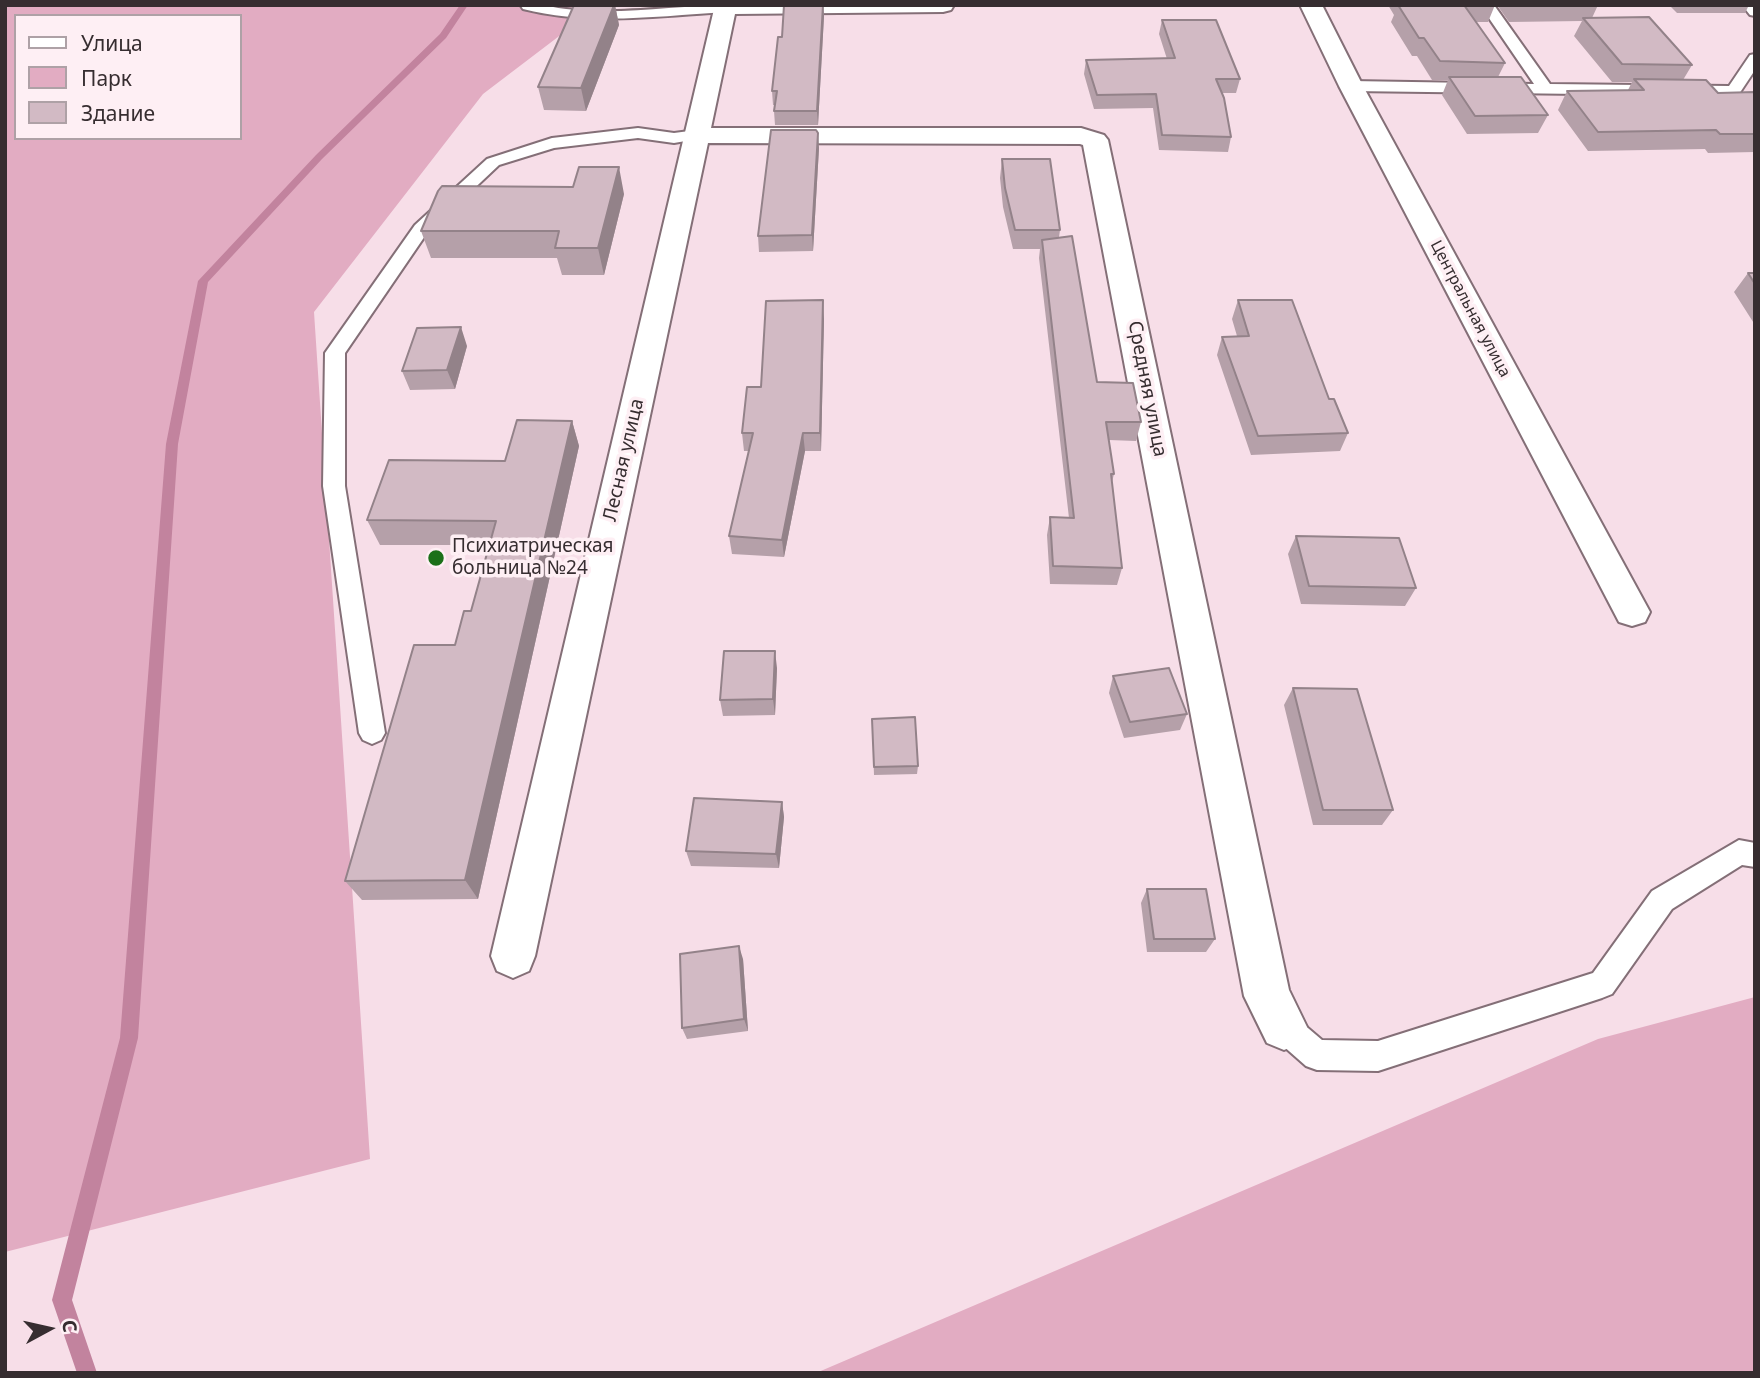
<!DOCTYPE html>
<meta charset="utf-8">
<style>
body{margin:0}
#map{position:relative;width:1760px;height:1378px;overflow:hidden;background:#f7dee8;font-family:"Noto Sans",sans-serif}
canvas{display:block}
.frame{position:absolute;inset:0;border:7px solid #362d30;pointer-events:none}
.legend{position:absolute;left:14px;top:14px;width:228px;height:126px;box-sizing:border-box;background:#feeff4;border:2px solid #aea1a6;margin:0;padding:9px 12px;list-style:none;font-size:21px;color:#362d30}
.legend li{display:flex;align-items:center;gap:14px;height:35px}
.legend b{width:35px;border:2px solid #aea1a6}
.north{position:absolute;left:14px;top:1294px;width:70px;height:70px;-webkit-text-stroke:5px #feeff4;paint-order:stroke;rotate:82deg;font-size:19px;font-weight:700;line-height:28px;text-align:center;color:#362d30}
.north::after{content:'';display:block;margin:auto;width:24px;height:32px;background:#362d30;clip-path:polygon(50% 0,100% 100%,50% 72%,0 100%)}
</style>
<div id="map">
<canvas width="1760" height="1378"></canvas>
<div class="frame"></div>
<ul class="legend">
<li><b style="height:9px;background:#fff"></b>Улица</li>
<li><b style="height:19px;background:#e2acc2"></b>Парк</li>
<li><b style="height:19px;background:#d2bac4"></b>Здание</li>
</ul>
<div class="north">С</div>
</div>
<script>
const g = document.querySelector('canvas').getContext('2d');
g.lineJoin = 'round';
function fill(path, color) {
  g.fillStyle = color;
  g.fill(path, 'evenodd');
}
function stroke(path, color, width, dash) {
  g.strokeStyle = color;
  g.lineWidth = width;
  g.lineCap = dash ? 'butt' : 'round';
  g.setLineDash(dash || []);
  g.stroke(path);
}
function label(font, color, halo, rows, align = 'center') {
  g.font = font + ' "Noto Sans",sans-serif';
  g.lineWidth = 7;
  g.setLineDash([]);
  g.textBaseline = 'middle';
  g.strokeStyle = halo;
  g.fillStyle = color;
  for (const [text, x, y, turn = 0] of rows) {
    g.save();
    g.translate(x, y);
    g.rotate((+turn || 0) * Math.PI / 180);
    g.textAlign = isNaN(turn) ? turn : align;
    if (halo) g.strokeText(text, 0, 0);
    g.fillText(text, 0, 0);
    g.restore();
  }
}
fill(new Path2D(`
 M 5,5 L 600,5 L 483,94 L 314,312 L 370,1159 L 5,1252 ZM 16,16 L 240,16 L 240,138 L 16,138 Z
 M 1755,997 L 1755,1373 L 816,1373 L 1598,1039 Z`), '#e2acc2');
fill(new Path2D(`
 M 460,5 L 468,5 L 446,38 L 322,159 L 208,282 L 178,444 L 138,1038 L 72,1300 L 97,1373 L 77,1373 L 52,1300 L 120,1038 L 166,444 L 198,281 L 316,155 L 440,34 Z`), '#c2839e');
const lane = new Path2D(`
 M 543,5 C 604,19 670,5 731,5 L 733,8 L 726,12 C 658,16 590,26 523,9 L 521,6 Z
 M 1480,5 L 1494,5 L 1550,84 L 1729,86 L 1750,55 L 1755,54 L 1755,70 L 1739,94 L 1734,96 L 1351,91 L 1343,86 L 1351,81 L 1534,84 Z
 M 1742,5 L 1755,5 L 1755,16 L 1750,15 Z
 M 638,128 L 674,133 L 697,130 L 705,135 L 703,138 L 674,143 L 638,138 L 554,148 L 499,165 L 427,233 L 345,353 L 345,486 L 385,733 L 381,740 L 372,744 L 363,740 L 359,733 L 323,486 L 325,353 L 415,225 L 487,159 L 552,138 Z
 M 1739,840 L 1755,843 L 1755,867 L 1742,865 L 1672,909 L 1612,994 L 1602,998 L 1378,1071 L 1317,1070 L 1306,1066 L 1273,1037 L 1269,1027 L 1273,1017 L 1284,1012 L 1295,1017 L 1322,1040 L 1378,1041 L 1593,973 L 1652,891 Z`);
const street = new Path2D(`
 M 715,5 L 954,5 L 951,10 L 943,12 L 735,14 L 711,128 L 1081,128 L 1104,135 L 1108,140 L 1289,990 L 1307,1027 L 1301,1043 L 1284,1050 L 1267,1043 L 1244,996 L 1083,145 L 1080,144 L 708,143 L 535,956 L 529,971 L 513,978 L 497,971 L 491,956 Z
 M 1300,5 L 1322,5 L 1363,86 L 1650,612 L 1645,622 L 1632,626 L 1619,622 L 1339,86 Z`);
stroke(lane, '#846f77', 4);
stroke(street, '#846f77', 4);
fill(lane, '#fff');
fill(street, '#fff');
fill(new Path2D(`
 M 574,5 L 615,5 L 619,25 L 586,111 L 544,110 L 538,87 Z
 M 823,5 L 824,16 L 818,125 L 775,125 L 774,111 L 775,105 L 773,105 L 772,91 L 782,37 Z
 M 1388,5 L 1495,5 L 1488,22 L 1476,22 L 1505,63 L 1498,77 L 1548,115 L 1538,133 L 1467,134 L 1442,95 L 1448,80 L 1432,80 L 1417,56 L 1412,56 L 1391,22 L 1394,15 Z
 M 1497,5 L 1598,5 L 1592,18 L 1692,65 L 1683,80 L 1718,93 L 1755,92 L 1755,152 L 1708,153 L 1705,149 L 1588,151 L 1558,110 L 1567,91 L 1628,90 L 1632,82 L 1612,82 L 1574,36 L 1582,21 L 1509,22 Z
 M 1669,5 L 1749,5 L 1745,13 L 1677,13 Z
 M 1162,20 L 1240,79 L 1236,93 L 1222,93 L 1231,137 L 1228,152 L 1159,150 L 1153,108 L 1094,109 L 1084,74 L 1086,60 L 1167,59 L 1159,34 Z
 M 819,148 L 813,251 L 759,252 L 758,236 Z
 M 1002,159 L 1060,230 L 1059,237 L 1097,382 L 1141,422 L 1136,441 L 1109,440 L 1114,474 L 1112,482 L 1122,568 L 1117,585 L 1050,584 L 1047,535 L 1050,517 L 1069,518 L 1039,258 L 1040,249 L 1013,249 L 1003,207 L 1000,178 Z
 M 624,194 L 604,275 L 562,275 L 557,258 L 431,258 L 421,231 Z
 M 1748,273 L 1755,273 L 1755,325 L 1734,292 Z
 M 1238,300 L 1329,399 L 1348,433 L 1340,451 L 1251,455 L 1217,355 L 1222,337 L 1237,336 L 1232,319 Z
 M 824,319 L 821,451 L 805,451 L 784,557 L 732,554 L 729,536 L 749,451 L 744,451 L 742,433 L 761,387 Z
 M 467,346 L 455,389 L 410,390 L 402,371 Z
 M 572,421 L 579,446 L 478,899 L 362,900 L 345,881 L 471,611 L 489,545 L 380,545 L 367,520 L 505,461 Z
 M 1296,536 L 1416,588 L 1405,606 L 1301,604 L 1288,554 Z
 M 777,668 L 775,715 L 723,716 L 720,700 Z
 M 1113,676 L 1187,714 L 1180,730 L 1124,738 L 1109,693 Z
 M 1293,688 L 1393,810 L 1382,825 L 1313,825 L 1284,705 Z
 M 872,719 L 918,766 L 917,774 L 874,775 Z
 M 782,802 L 784,817 L 779,868 L 691,866 L 686,851 Z
 M 1147,889 L 1215,939 L 1206,952 L 1147,952 L 1141,903 Z
 M 743,959 L 748,1031 L 687,1039 L 682,1028 Z`), '#b5a0a9');
fill(new Path2D(`
 M 614,5 L 615,5 L 619,25 L 586,111 L 581,88 Z
 M 823,5 L 824,16 L 818,125 L 817,111 Z
 M 818,133 L 819,148 L 813,251 L 812,235 Z
 M 619,167 L 624,194 L 604,275 L 598,248 Z
 M 823,300 L 824,319 L 821,451 L 820,433 Z
 M 461,327 L 467,346 L 455,389 L 447,370 Z
 M 572,421 L 579,446 L 478,899 L 465,880 Z
 M 803,433 L 805,451 L 784,557 L 782,540 Z
 M 775,651 L 777,668 L 775,715 L 773,699 Z
 M 782,802 L 784,817 L 779,868 L 776,854 Z
 M 739,946 L 743,959 L 748,1031 L 744,1019 Z`), '#938289');
const building = new Path2D(`
 M 574,5 L 614,5 L 581,88 L 538,87 Z
 M 784,5 L 823,5 L 817,111 L 774,111 L 777,91 L 772,91 L 778,37 L 782,37 Z
 M 1398,5 L 1464,5 L 1505,63 L 1440,61 L 1424,38 L 1419,38 Z
 M 1649,17 L 1692,65 L 1622,64 L 1583,18 Z
 M 1162,20 L 1216,20 L 1240,79 L 1216,79 L 1224,98 L 1231,137 L 1162,135 L 1156,94 L 1097,95 L 1086,60 L 1175,58 Z
 M 1449,77 L 1521,77 L 1548,115 L 1475,116 Z
 M 1634,79 L 1706,80 L 1718,93 L 1755,92 L 1755,134 L 1720,134 L 1716,130 L 1598,132 L 1567,91 L 1644,90 Z
 M 771,130 L 816,130 L 818,133 L 812,235 L 758,236 Z
 M 1002,159 L 1050,159 L 1060,230 L 1015,230 L 1005,188 Z
 M 579,167 L 619,167 L 598,248 L 555,248 L 559,231 L 421,231 L 438,191 L 442,186 L 573,187 Z
 M 1072,236 L 1097,382 L 1133,383 L 1141,422 L 1106,422 L 1114,474 L 1111,474 L 1122,568 L 1053,566 L 1050,517 L 1074,518 L 1042,240 Z
 M 1748,273 L 1755,273 L 1755,284 Z
 M 823,300 L 820,433 L 803,433 L 782,540 L 729,536 L 753,433 L 742,433 L 747,387 L 761,387 L 766,301 Z
 M 1238,300 L 1292,300 L 1329,399 L 1334,399 L 1348,433 L 1258,436 L 1222,337 L 1249,336 Z
 M 461,327 L 447,370 L 402,371 L 417,328 Z
 M 517,420 L 572,421 L 465,880 L 345,881 L 414,645 L 455,645 L 464,611 L 471,611 L 496,521 L 367,520 L 389,460 L 505,461 Z
 M 1296,536 L 1399,538 L 1416,588 L 1309,586 Z
 M 724,651 L 775,651 L 773,699 L 720,700 Z
 M 1169,668 L 1187,714 L 1130,722 L 1113,676 Z
 M 1293,688 L 1357,689 L 1393,810 L 1323,810 Z
 M 915,717 L 918,766 L 874,767 L 872,719 Z
 M 694,798 L 782,802 L 776,854 L 686,851 Z
 M 1147,889 L 1206,889 L 1215,939 L 1154,939 Z
 M 739,946 L 744,1019 L 682,1028 L 680,954 Z`);
fill(building, '#d2bac4');
stroke(building, '#938289', 2);
for (const [x, y, r, color] of [
 [436,558,9,"#1c7019"]
]) {
  const dot = new Path2D();
  dot.arc(x, y, r, 0, 2 * Math.PI);
  g.fillStyle = color;
  g.fill(dot);
  stroke(dot, '#feeff4', 2.5);
}
label('16px', '#362d30', '#feeff4', [
 ["Центральная улица",1470,309,62]
]);
label('19px', '#362d30', '#feeff4', [
 ["Средняя улица",1147,389,79],
 ["Лесная улица",624,460,-77]
]);
label('19px', '#362d30', '#feeff4', [
 ["Психиатрическая",452,547],
 ["больница №24",452,569]
], 'left');
</script>
